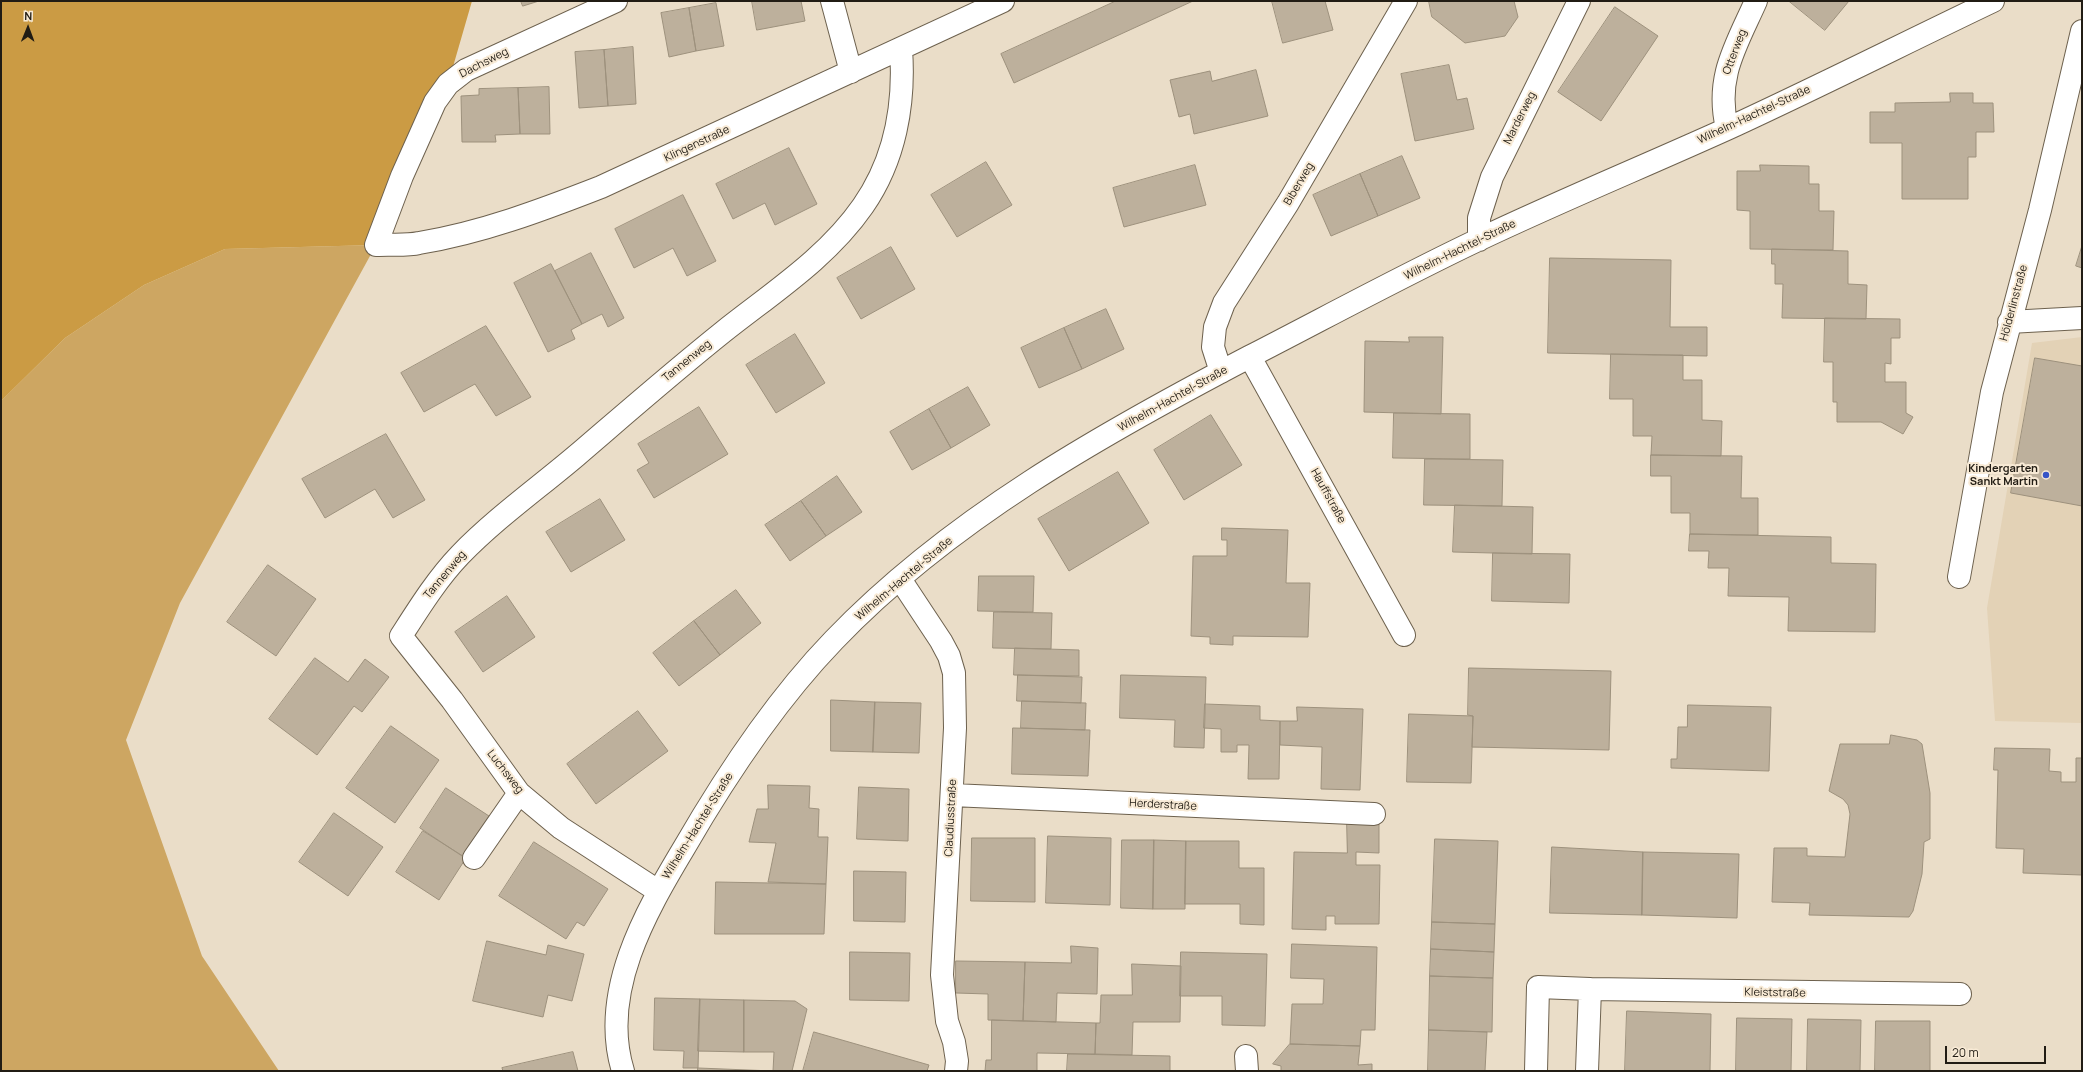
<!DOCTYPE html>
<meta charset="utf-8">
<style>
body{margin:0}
#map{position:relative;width:2083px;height:1072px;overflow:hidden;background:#eaddc8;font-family:Manrope,sans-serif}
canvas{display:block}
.frame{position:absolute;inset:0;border:2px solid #211c14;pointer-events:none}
.north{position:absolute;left:8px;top:8px;width:40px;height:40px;-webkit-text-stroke:3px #f8ead5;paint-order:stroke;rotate:1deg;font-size:11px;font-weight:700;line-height:16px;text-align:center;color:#211c14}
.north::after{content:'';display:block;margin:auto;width:14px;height:18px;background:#211c14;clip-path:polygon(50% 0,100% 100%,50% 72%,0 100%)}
.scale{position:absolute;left:1945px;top:1046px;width:101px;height:18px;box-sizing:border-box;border:2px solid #211c14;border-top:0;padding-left:5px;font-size:12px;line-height:14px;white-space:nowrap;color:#211c14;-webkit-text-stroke:3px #f8ead5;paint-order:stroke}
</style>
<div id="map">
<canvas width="2083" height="1072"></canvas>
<div class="frame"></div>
<div class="north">N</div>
<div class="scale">20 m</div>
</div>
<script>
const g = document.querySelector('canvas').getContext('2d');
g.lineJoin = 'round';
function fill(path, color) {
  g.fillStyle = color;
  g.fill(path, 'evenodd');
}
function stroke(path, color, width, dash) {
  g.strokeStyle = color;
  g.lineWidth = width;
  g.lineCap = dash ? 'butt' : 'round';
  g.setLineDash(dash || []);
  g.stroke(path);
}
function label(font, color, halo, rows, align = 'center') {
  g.font = font + ' Manrope,sans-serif';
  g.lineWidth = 4;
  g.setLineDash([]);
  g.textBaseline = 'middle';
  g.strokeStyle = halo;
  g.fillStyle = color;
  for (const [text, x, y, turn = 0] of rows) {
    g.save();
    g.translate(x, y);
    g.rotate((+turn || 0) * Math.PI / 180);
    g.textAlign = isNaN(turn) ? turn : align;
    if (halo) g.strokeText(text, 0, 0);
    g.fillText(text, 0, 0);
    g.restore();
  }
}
fill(new Path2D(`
 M 2082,337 L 2082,723 L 1995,721 L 1987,608 L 2032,343 Z`), '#e3d2b6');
fill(new Path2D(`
 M 376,245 L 180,603 L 126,740 L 202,956 L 279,1071 L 1,1071 L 1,401 L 65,338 L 144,285 L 225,249 Z`), '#cda662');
fill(new Path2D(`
 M 1,1 L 472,1 L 448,84 L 376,245 L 225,249 L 144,285 L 65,338 L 1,401 Z`), '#cb9b44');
const building = new Path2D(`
 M 521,1 L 539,1 L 523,6 Z
 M 752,1 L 801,1 L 805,21 L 757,30 Z
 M 1116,1 L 1193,1 L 1014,83 L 1001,54 Z
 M 1272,1 L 1325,1 L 1333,30 L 1283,43 Z
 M 1429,1 L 1514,1 L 1518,17 L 1505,36 L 1465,43 L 1432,17 Z
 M 1789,1 L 1849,1 L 1825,30 Z
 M 716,3 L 724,46 L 696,51 L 689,8 Z
 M 1615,7 L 1658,36 L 1601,121 L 1558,92 Z
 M 689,8 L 696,51 L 669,57 L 661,13 Z
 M 633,47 L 636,104 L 608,106 L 604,50 Z
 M 604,50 L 608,106 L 579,108 L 575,52 Z
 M 1449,65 L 1457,100 L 1467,98 L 1474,129 L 1415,141 L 1401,74 Z
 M 1256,70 L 1268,116 L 1194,134 L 1190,114 L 1179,117 L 1170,80 L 1210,71 L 1212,81 Z
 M 549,87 L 550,134 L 520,134 L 518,88 Z
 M 518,88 L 520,134 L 495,135 L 496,142 L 462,142 L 461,96 L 479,95 L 479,89 Z
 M 1950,93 L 1973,93 L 1973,103 L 1993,103 L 1994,132 L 1976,132 L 1976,157 L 1968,157 L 1968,199 L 1902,199 L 1902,143 L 1870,143 L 1870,112 L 1895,112 L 1895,103 L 1950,102 Z
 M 789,148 L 817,204 L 775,225 L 765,203 L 733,219 L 716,184 Z
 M 1402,156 L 1420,198 L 1378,216 L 1360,174 Z
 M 986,162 L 1012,205 L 957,237 L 931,195 Z
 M 1195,165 L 1206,205 L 1124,227 L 1113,188 Z
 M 1760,165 L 1809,166 L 1809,184 L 1819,184 L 1819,211 L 1834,211 L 1833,250 L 1750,249 L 1750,211 L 1737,210 L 1737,171 L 1760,171 Z
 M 1360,174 L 1378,216 L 1331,236 L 1313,195 Z
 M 683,195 L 716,261 L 687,276 L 673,248 L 634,268 L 615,229 Z
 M 2082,246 L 2082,268 L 2076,266 Z
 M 891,247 L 915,289 L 861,319 L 837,278 Z
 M 1772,249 L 1848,251 L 1848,284 L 1867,285 L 1866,319 L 1782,318 L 1783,284 L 1775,284 L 1775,264 L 1772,264 Z
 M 591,253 L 624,318 L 608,327 L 602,314 L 582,324 L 555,271 Z
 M 1550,258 L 1671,260 L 1670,327 L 1707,327 L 1707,356 L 1548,353 Z
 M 551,264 L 582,324 L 571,330 L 575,339 L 548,352 L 514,283 Z
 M 1106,309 L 1124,349 L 1082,369 L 1064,328 Z
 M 1825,318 L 1900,319 L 1900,338 L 1891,338 L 1891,364 L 1885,363 L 1885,382 L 1906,382 L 1906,413 L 1913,417 L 1903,434 L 1881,422 L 1837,422 L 1837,402 L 1833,402 L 1833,362 L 1824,362 Z
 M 486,326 L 531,397 L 496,416 L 475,384 L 424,412 L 401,373 Z
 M 1064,328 L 1082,369 L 1039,388 L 1021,348 Z
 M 795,334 L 825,383 L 776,413 L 746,365 Z
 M 1409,337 L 1443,337 L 1441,414 L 1364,412 L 1365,341 L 1409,342 Z
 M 1611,354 L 1683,355 L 1683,380 L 1702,380 L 1702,420 L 1722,421 L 1721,456 L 1651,455 L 1652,436 L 1633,436 L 1633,399 L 1610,399 Z
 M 2035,358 L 2082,366 L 2082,506 L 2011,493 Z
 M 968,387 L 990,425 L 951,448 L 929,409 Z
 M 699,407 L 728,454 L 654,498 L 637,470 L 649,463 L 638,444 Z
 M 929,409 L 951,448 L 912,470 L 890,432 Z
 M 1394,413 L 1470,414 L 1470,459 L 1393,458 Z
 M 1211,415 L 1242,465 L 1184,500 L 1154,450 Z
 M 386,434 L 425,500 L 393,518 L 375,489 L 325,518 L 302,479 Z
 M 1651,455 L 1742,456 L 1741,498 L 1758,498 L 1758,535 L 1690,534 L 1690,513 L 1671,513 L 1671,476 L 1651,476 Z
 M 1425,459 L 1503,460 L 1502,506 L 1424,505 Z
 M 1118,472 L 1149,523 L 1069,571 L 1038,519 Z
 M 837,476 L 862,512 L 826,536 L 801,501 Z
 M 600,499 L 625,540 L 571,572 L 546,532 Z
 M 801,501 L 826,536 L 790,561 L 765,525 Z
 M 1455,505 L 1533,507 L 1532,554 L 1453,552 Z
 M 1222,528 L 1288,530 L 1286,583 L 1310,583 L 1308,637 L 1233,636 L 1233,645 L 1210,644 L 1210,637 L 1191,636 L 1193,556 L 1227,556 L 1227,540 L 1222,540 Z
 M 1690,534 L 1831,537 L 1831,563 L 1876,564 L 1875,632 L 1788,631 L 1789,597 L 1728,596 L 1729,568 L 1708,568 L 1709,551 L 1689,551 Z
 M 1493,553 L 1570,554 L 1569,603 L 1492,601 Z
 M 268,565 L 316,599 L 276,656 L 227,622 Z
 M 979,576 L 1034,576 L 1033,612 L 978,611 Z
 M 736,590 L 761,623 L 720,655 L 694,621 Z
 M 507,596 L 535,637 L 483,672 L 455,632 Z
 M 994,612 L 1052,613 L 1051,649 L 993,648 Z
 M 694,621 L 720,655 L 679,686 L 653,653 Z
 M 1015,648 L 1079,650 L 1079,676 L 1014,675 Z
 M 315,658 L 348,682 L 365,659 L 389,677 L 362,712 L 354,706 L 317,755 L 269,719 Z
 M 1469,668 L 1611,671 L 1609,750 L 1472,747 L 1473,716 L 1468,715 Z
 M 1018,675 L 1082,677 L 1081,703 L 1017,701 Z
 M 1121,675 L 1206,677 L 1204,748 L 1174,747 L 1175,720 L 1120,718 Z
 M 831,700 L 875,702 L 873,752 L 831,751 Z
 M 1022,701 L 1086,703 L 1085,730 L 1021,728 Z
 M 875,702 L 921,703 L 919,753 L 873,752 Z
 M 1205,704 L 1260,706 L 1260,720 L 1280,721 L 1279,779 L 1248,779 L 1249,745 L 1237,745 L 1237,752 L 1221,752 L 1221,729 L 1204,728 Z
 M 1688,705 L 1771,707 L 1769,771 L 1671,768 L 1671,759 L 1677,759 L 1678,727 L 1687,727 Z
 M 1297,707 L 1363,709 L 1360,790 L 1321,789 L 1322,747 L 1280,745 L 1280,721 L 1297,721 Z
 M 638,711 L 668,751 L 596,804 L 567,764 Z
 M 1409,714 L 1473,716 L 1471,783 L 1407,782 Z
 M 391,726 L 439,760 L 395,823 L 346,788 Z
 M 1013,728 L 1090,730 L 1088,776 L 1012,774 Z
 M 1891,735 L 1917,740 L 1922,744 L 1930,793 L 1930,839 L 1924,842 L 1922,874 L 1913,911 L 1909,917 L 1809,915 L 1810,903 L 1772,902 L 1774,848 L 1807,848 L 1807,856 L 1845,857 L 1850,814 L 1848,805 L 1843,799 L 1829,791 L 1840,744 L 1889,744 Z
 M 1995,748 L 2050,749 L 2049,771 L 2061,772 L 2061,782 L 2076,782 L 2076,758 L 2082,758 L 2082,875 L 2023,873 L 2024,849 L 1996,848 L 1998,770 L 1994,770 Z
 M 768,785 L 810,786 L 809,808 L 819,809 L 818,837 L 828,837 L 826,884 L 768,882 L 776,843 L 749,842 L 757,809 L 768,809 Z
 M 859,787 L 909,789 L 908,841 L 857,839 Z
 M 446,788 L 489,816 L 462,856 L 420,828 Z
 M 334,813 L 383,847 L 348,896 L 299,862 Z
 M 1347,823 L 1379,824 L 1379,853 L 1356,852 L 1356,865 L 1380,865 L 1379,924 L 1335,924 L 1335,916 L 1326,916 L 1326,930 L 1292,929 L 1294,852 L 1347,853 Z
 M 423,831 L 466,858 L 439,900 L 396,872 Z
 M 1048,836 L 1111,838 L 1110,905 L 1046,903 Z
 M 972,838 L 1035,838 L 1035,902 L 971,901 Z
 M 1435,839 L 1498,841 L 1495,924 L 1432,922 Z
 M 1122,840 L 1154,840 L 1153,909 L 1121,908 Z
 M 1154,840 L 1186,841 L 1185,909 L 1153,909 Z
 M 1186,841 L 1239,841 L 1239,868 L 1264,868 L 1264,925 L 1240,924 L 1240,904 L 1185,904 Z
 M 534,842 L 608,889 L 584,926 L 577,922 L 566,939 L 499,896 Z
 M 1552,847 L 1643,852 L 1642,915 L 1550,913 Z
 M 1643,852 L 1739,854 L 1737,918 L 1642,915 Z
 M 854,871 L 906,872 L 905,922 L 854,921 Z
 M 716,882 L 826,884 L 824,934 L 715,934 Z
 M 1432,922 L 1495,924 L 1494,952 L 1431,949 Z
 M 487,941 L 546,955 L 548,945 L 584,954 L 572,1001 L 548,995 L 543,1017 L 473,1001 Z
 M 1292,944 L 1377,947 L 1375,1030 L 1361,1030 L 1360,1046 L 1290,1044 L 1292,1004 L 1323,1004 L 1324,979 L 1291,978 Z
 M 1071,946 L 1098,948 L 1097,994 L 1057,993 L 1056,1022 L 1023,1021 L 1025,962 L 1071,963 Z
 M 1431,949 L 1494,952 L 1493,978 L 1430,976 Z
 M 850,952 L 910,953 L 909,1001 L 850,1000 Z
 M 1181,952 L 1267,954 L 1265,1026 L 1222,1025 L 1222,996 L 1180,996 Z
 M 956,961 L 1025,962 L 1023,1021 L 988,1020 L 988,994 L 956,993 Z
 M 1132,964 L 1181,966 L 1180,1022 L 1133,1022 L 1132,1055 L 1095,1054 L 1096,1023 L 1100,1023 L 1101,995 L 1132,995 Z
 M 1430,976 L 1493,978 L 1492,1032 L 1429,1030 Z
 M 655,998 L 700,999 L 698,1068 L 683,1068 L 684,1051 L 654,1050 Z
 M 700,999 L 744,1000 L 744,1052 L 698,1051 Z
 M 744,1000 L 795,1001 L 807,1009 L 792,1071 L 773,1071 L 774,1052 L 744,1052 Z
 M 1627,1011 L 1711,1014 L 1710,1071 L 1625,1071 Z
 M 1737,1018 L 1792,1019 L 1791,1071 L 1736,1071 Z
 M 1808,1019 L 1861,1020 L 1860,1071 L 1807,1071 Z
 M 992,1020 L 1096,1023 L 1095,1054 L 1037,1053 L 1037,1071 L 985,1071 L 986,1060 L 991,1060 Z
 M 1876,1021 L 1930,1021 L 1930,1071 L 1875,1071 Z
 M 1429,1030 L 1487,1032 L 1485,1071 L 1428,1071 Z
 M 814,1032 L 929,1065 L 927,1071 L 803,1071 Z
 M 1290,1044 L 1360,1046 L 1358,1065 L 1372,1064 L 1372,1071 L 1281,1071 L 1281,1066 L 1273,1064 Z
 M 573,1052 L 578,1071 L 503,1071 L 502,1068 Z
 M 1068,1054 L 1170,1056 L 1170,1071 L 1067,1071 Z
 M 698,1068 L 773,1071 L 698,1071 Z`);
fill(building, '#bdb09c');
stroke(building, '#9d917d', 1);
const minor = new Path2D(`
 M 616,1 L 466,70 L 448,84 L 435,102 L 402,176 L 376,245 C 390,244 406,246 419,243 C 481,233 542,210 601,187 L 1003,1
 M 832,1 L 851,72
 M 1727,128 C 1715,77 1736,46 1756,1
 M 1479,240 L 1479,218 L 1492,177 L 1579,1
 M 2009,322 L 2082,318
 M 1250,357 L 1404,635
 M 1221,372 L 1213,347 L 1215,327 L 1224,303 L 1288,203 L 1406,1
 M 1959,577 L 1992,392 L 2040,210 L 2082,31
 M 900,579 L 941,641 L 949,656 L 954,673 L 955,728 L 942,975 L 947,1021 L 954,1042 L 957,1061 L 956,1071
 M 952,795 L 1374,814
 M 474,858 L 519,793
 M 658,891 L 561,828 L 519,793 L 452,700 L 401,636 C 419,608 437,579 460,555 C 496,518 537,489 576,456 C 625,414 673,372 723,332 C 772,293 827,258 863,206 C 895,160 905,104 901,49
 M 1246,1056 L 1247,1071
 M 623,1071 C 599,993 645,913 684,848 C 725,777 777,699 834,640 C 950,519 1102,434 1249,357 C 1325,318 1400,277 1478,240 C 1560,201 1645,166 1729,128 C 1818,87 1905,43 1993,1
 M 1536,1071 L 1538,987 L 1590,989
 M 1587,1071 L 1590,989 L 1960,994`);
stroke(minor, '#6d614e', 24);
stroke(minor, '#fff', 22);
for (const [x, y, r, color] of [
 [2046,475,4,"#3755c7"]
]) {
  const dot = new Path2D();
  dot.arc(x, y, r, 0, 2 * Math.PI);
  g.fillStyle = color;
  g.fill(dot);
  stroke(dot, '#f8ead5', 1.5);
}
label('11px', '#211c14', '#f8ead5', [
 ["Otterweg",1735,52,-69],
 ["Dachsweg",484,63,-27],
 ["Wilhelm-Hachtel-Straße",1754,115,-25],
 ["Marderweg",1520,118,-63],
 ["Klingenstraße",697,144,-25],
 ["Biberweg",1299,184,-59],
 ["Wilhelm-Hachtel-Straße",1460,250,-26],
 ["Hölderlinstraße",2014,303,-75],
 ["Tannenweg",687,361,-39],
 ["Wilhelm-Hachtel-Straße",1173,399,-29],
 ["Hauffstraße",1328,496,61],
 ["Tannenweg",445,575,-50],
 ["Wilhelm-Hachtel-Straße",904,579,-40],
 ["Luchsweg",505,772,52],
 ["Herderstraße",1163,805,3],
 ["Claudiusstraße",951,818,-87],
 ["Wilhelm-Hachtel-Straße",698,826,-58],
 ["Kleiststraße",1775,993,1]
]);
label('bold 11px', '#211c14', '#f8ead5', [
 ["Kindergarten",2038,469],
 ["Sankt Martin",2038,482]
], 'right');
</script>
